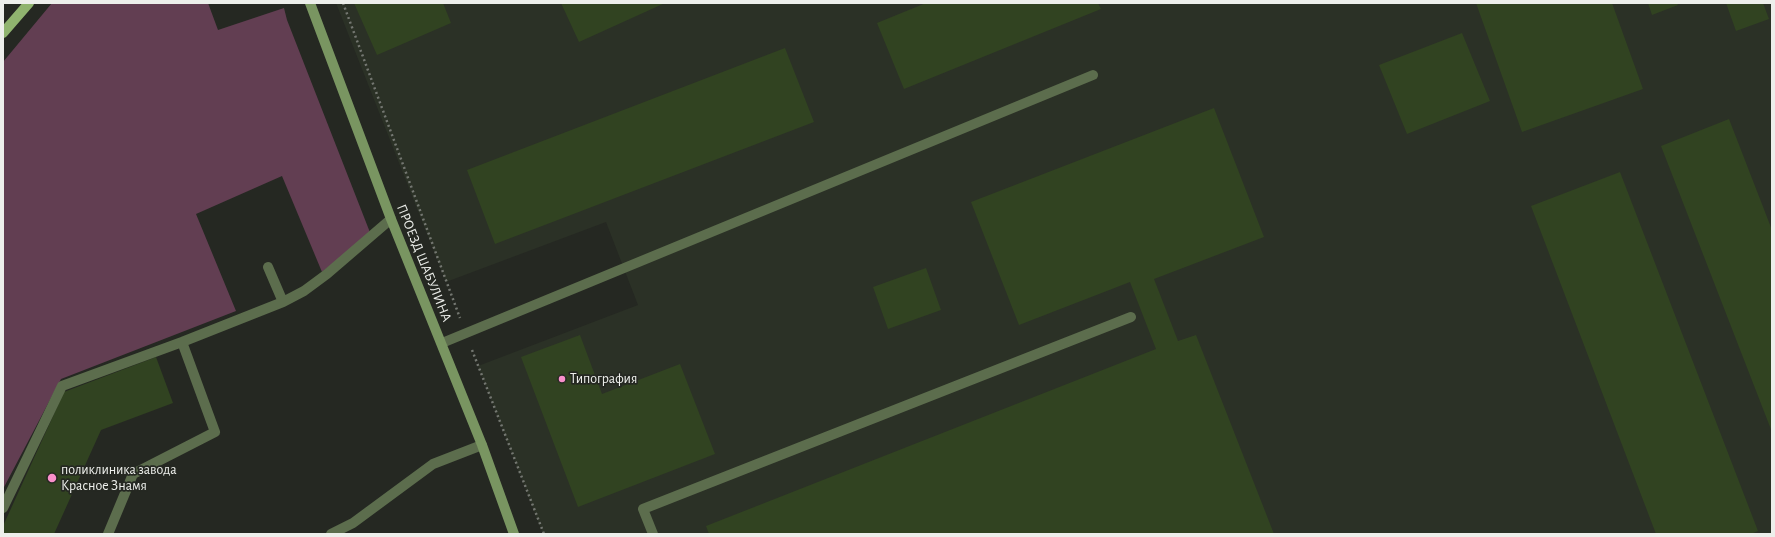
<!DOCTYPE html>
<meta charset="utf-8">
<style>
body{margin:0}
#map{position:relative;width:1775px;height:537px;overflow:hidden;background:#252822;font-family:"Alegreya Sans",sans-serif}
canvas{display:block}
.frame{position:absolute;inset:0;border:4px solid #edefeb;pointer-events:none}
</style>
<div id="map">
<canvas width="1775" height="537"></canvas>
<div class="frame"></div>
</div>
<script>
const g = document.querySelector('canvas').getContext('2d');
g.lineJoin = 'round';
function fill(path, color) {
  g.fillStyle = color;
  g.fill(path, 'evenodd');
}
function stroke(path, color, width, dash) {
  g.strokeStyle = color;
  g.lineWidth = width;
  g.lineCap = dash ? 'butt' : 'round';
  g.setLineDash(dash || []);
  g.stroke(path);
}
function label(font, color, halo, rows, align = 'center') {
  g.font = font + ' "Alegreya Sans",sans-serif';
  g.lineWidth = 3.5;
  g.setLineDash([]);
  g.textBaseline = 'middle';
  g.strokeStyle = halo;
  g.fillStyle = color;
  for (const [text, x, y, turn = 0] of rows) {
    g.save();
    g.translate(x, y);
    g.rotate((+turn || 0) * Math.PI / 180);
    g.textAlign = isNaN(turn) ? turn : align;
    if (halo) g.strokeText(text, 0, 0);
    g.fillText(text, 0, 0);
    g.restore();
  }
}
fill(new Path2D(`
 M 336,3 L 1772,3 L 1772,534 L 543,534 L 478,366 L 638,305 L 606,222 L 446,282 Z`), '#2b3126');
fill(new Path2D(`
 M 52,3 L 208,3 L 218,30 L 284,8 L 287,20 L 371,235 L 322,272 L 282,176 L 196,214 L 236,311 L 61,379 L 3,489 L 3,62 Z`), '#623e52');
fill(new Path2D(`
 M 354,3 L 443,3 L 451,23 L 377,55 Z
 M 561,3 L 665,3 L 579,42 Z
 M 926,3 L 1098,3 L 1101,9 L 904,89 L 877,23 Z
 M 1476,3 L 1612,3 L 1643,89 L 1522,132 Z
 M 1648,3 L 1677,3 L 1678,5 L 1652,15 Z
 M 1726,3 L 1763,3 L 1769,19 L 1736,31 Z
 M 1462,33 L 1490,101 L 1407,134 L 1379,65 Z
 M 785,48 L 814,122 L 495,244 L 467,170 Z
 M 1214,108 L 1264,237 L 1154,279 L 1178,341 L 1196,335 L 1274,534 L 709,534 L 706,526 L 1156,349 L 1130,282 L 1019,325 L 971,202 Z
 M 1729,119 L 1772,230 L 1772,432 L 1661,146 Z
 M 1620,172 L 1758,531 L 1751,534 L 1656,534 L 1531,206 Z
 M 926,268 L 941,310 L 888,329 L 873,287 Z
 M 580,335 L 602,394 L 680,364 L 715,454 L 578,507 L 521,357 Z
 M 156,357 L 173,403 L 101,430 L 54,534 L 3,534 L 3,526 L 64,392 Z`), '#314321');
stroke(new Path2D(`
 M 343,3 L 460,318
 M 472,350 L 544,534`), '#747771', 2.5, [2, 3]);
stroke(new Path2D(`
 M 268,267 L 283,302
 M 442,343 L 1093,75
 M 3,508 L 62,386 L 182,342 L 283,302 L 304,291 L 327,274 L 391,219
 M 108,534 L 133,474 L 215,432 L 182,342
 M 331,534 L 353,523 L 433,464 L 482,445
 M 653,534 L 643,509 L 1131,317`), '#5c6d4d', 10);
stroke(new Path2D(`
 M 310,3 L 391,219 L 482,445 L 514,534`), '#799561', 10);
stroke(new Path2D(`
 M 3,33 L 29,3`), '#90b46f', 10);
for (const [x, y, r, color] of [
 [562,379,4,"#f990ca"],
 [52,478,5,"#f990ca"]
]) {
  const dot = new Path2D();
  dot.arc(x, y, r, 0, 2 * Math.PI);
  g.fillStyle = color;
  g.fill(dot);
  stroke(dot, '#252822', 1.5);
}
label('14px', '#edefeb', '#252822', [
 ["ПРОЕЗД ШАБУЛИНА",424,263,68]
]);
label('14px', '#edefeb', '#252822', [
 ["Типография",570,379],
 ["поликлиника завода",61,470],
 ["Красное Знамя",61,486]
], 'left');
</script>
